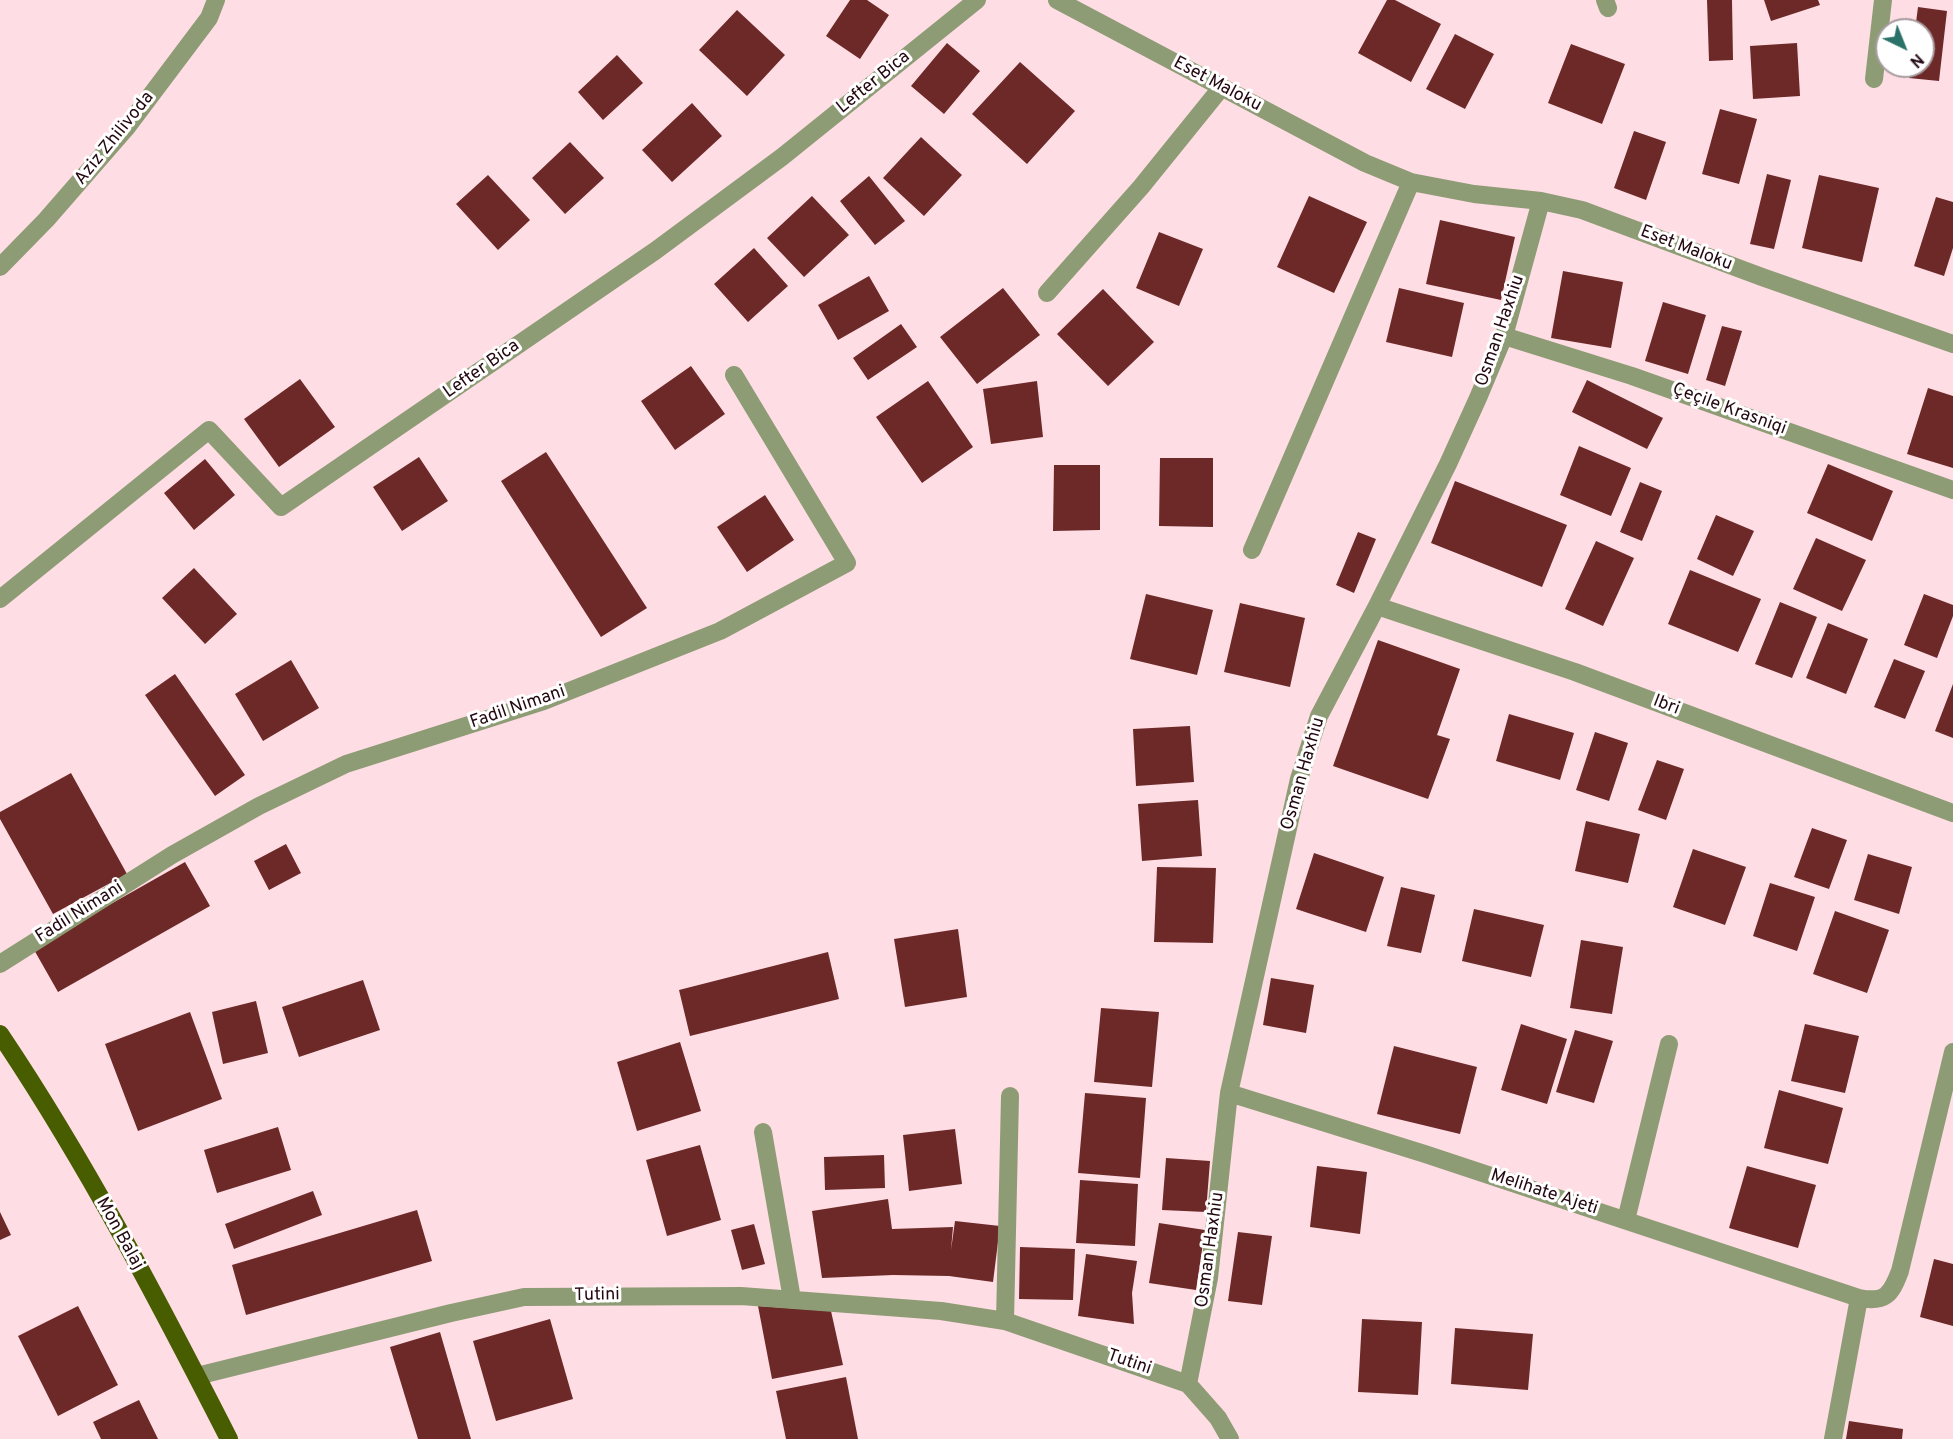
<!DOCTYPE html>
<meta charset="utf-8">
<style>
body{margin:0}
#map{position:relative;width:1953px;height:1439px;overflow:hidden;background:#ffdde4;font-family:Overpass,sans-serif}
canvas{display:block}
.north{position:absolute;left:1875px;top:18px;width:60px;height:60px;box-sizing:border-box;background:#fff;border:2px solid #a79c9f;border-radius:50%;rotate:137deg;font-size:16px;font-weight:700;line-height:24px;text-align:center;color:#230810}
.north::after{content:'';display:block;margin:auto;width:21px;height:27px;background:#2a7168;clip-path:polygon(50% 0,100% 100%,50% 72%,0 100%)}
</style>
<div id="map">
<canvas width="1953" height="1439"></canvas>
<div class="north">N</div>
</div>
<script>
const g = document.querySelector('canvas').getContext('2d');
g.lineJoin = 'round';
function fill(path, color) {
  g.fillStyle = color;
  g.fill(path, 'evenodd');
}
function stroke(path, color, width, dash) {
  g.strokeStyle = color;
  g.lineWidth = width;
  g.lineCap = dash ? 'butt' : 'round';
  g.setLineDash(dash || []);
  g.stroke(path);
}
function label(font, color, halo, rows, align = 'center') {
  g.font = font + ' Overpass,sans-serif';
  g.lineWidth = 6;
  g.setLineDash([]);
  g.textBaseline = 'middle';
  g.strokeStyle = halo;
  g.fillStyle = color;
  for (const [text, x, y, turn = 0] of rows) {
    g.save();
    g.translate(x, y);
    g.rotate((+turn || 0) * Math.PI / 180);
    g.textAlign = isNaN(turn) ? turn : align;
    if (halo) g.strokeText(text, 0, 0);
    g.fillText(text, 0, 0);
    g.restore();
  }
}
fill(new Path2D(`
 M 850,0 L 867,0 L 889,15 L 860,59 L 826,36 Z
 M 1387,0 L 1395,0 L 1441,24 L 1411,82 L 1358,53 Z
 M 1707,0 L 1732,0 L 1733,60 L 1709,61 Z
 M 1764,0 L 1818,0 L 1820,5 L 1771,21 Z
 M 1918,7 L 1947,11 L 1939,81 L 1909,78 L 1910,66 L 1923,66 L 1923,30 L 1915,30 Z
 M 737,10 L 785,55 L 747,96 L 699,50 Z
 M 1455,34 L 1494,54 L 1465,109 L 1426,89 Z
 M 947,43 L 980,71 L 944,114 L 911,86 Z
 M 1797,43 L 1800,96 L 1753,99 L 1750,46 Z
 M 1571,44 L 1625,64 L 1602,124 L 1548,103 Z
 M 617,55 L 643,83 L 603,120 L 578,92 Z
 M 1020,62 L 1075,111 L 1027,164 L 972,114 Z
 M 692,103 L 722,136 L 672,182 L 642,150 Z
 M 1720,109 L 1757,119 L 1739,184 L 1702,174 Z
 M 1634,131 L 1666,142 L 1646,200 L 1614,188 Z
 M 921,137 L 962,175 L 924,216 L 883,178 Z
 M 570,142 L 604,178 L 565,214 L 532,178 Z
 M 1767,174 L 1791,180 L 1774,249 L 1750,244 Z
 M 488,175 L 530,220 L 498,250 L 456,204 Z
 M 1819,175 L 1879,188 L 1862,262 L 1802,248 Z
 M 869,176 L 905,221 L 875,245 L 840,201 Z
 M 812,196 L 849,235 L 804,277 L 767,238 Z
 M 1309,196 L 1367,222 L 1334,293 L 1277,267 Z
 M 1936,197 L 1953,202 L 1953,248 L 1944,276 L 1914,266 Z
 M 1440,220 L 1515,237 L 1501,300 L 1426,284 Z
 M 1159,232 L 1203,249 L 1179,306 L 1136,288 Z
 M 754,248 L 788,286 L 748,322 L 714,284 Z
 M 1563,271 L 1623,282 L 1611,348 L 1551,338 Z
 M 869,276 L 889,311 L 838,340 L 818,305 Z
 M 1003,288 L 1040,335 L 977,384 L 940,337 Z
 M 1399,288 L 1464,303 L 1452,357 L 1386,342 Z
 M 1103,289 L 1154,342 L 1108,386 L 1057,334 Z
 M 1663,302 L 1706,315 L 1688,374 L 1645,361 Z
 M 901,324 L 917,347 L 868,380 L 853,358 Z
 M 1722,326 L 1742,331 L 1725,386 L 1706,380 Z
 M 691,366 L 725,414 L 675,450 L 641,401 Z
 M 300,379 L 335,427 L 279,467 L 244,419 Z
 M 1587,380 L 1663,418 L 1647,449 L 1572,412 Z
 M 928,381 L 973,447 L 922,483 L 876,417 Z
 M 1037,381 L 1043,437 L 991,444 L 983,389 Z
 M 1928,388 L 1953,396 L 1953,468 L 1907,454 Z
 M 1579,446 L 1631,468 L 1611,516 L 1560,495 Z
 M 546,452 L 647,608 L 601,637 L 501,481 Z
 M 419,457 L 448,501 L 402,531 L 373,487 Z
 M 1160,458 L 1213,458 L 1213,527 L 1159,526 Z
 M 205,459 L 235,495 L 194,530 L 164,493 Z
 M 1828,464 L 1893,491 L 1872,541 L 1807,513 Z
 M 1054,465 L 1100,465 L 1100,530 L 1053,531 Z
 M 1455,481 L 1567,525 L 1542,587 L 1431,543 Z
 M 1640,482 L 1662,491 L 1642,541 L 1620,532 Z
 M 765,495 L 794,540 L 747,572 L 717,527 Z
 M 1716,515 L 1754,531 L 1733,576 L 1697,559 Z
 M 1358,532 L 1376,539 L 1354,593 L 1336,585 Z
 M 1816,538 L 1866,560 L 1842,611 L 1793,589 Z
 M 1596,541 L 1634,558 L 1603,626 L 1565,609 Z
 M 194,568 L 237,614 L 205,644 L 162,598 Z
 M 1690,570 L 1761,599 L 1738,652 L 1668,624 Z
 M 1146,594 L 1213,610 L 1197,675 L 1130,659 Z
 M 1924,594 L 1953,605 L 1953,616 L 1937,658 L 1904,645 Z
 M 1780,602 L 1817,617 L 1792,678 L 1755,664 Z
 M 1240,603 L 1305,618 L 1290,687 L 1224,672 Z
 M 1828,623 L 1868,639 L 1846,694 L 1806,678 Z
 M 1378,640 L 1460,669 L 1437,735 L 1450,739 L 1428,799 L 1333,766 Z
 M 1894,659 L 1925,671 L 1905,719 L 1874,707 Z
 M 291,660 L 319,708 L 263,741 L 235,694 Z
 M 175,674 L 245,775 L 215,796 L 145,695 Z
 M 1953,684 L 1953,738 L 1935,731 Z
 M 1509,714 L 1574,733 L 1560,780 L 1496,761 Z
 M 1190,726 L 1194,782 L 1136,786 L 1133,729 Z
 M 1595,732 L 1628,743 L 1609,801 L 1576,790 Z
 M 1657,760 L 1684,769 L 1666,820 L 1638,810 Z
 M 71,773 L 127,874 L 53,914 L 0,819 L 0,812 Z
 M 1198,800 L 1202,856 L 1142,861 L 1138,804 Z
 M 1586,821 L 1640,834 L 1628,883 L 1575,871 Z
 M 1812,828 L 1847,840 L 1829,889 L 1794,877 Z
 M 286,844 L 301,873 L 269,890 L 254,861 Z
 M 1693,849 L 1746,867 L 1725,925 L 1673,907 Z
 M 1314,853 L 1384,877 L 1366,932 L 1296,909 Z
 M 1868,854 L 1912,867 L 1899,914 L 1854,900 Z
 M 185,862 L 210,906 L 58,992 L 33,948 Z
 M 1157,867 L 1216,868 L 1213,943 L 1154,942 Z
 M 1770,883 L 1815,897 L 1797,951 L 1753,936 Z
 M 1401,887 L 1435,895 L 1421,953 L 1387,946 Z
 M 1474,909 L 1544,925 L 1531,977 L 1462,961 Z
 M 1835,911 L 1889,930 L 1867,993 L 1813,974 Z
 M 958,929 L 967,997 L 905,1007 L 894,939 Z
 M 1581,940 L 1623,947 L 1612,1014 L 1570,1008 Z
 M 828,952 L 839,999 L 690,1036 L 679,990 Z
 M 1271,978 L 1314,985 L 1306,1033 L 1263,1025 Z
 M 363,980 L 380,1030 L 299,1057 L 282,1007 Z
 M 256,1001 L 268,1053 L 223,1064 L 212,1012 Z
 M 1101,1008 L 1159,1012 L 1152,1087 L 1094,1082 Z
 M 190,1012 L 222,1099 L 138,1131 L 105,1044 Z
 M 1521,1024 L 1567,1039 L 1547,1104 L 1501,1090 Z
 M 1805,1024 L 1859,1036 L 1845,1093 L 1791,1081 Z
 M 1575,1030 L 1613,1041 L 1594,1103 L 1556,1092 Z
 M 680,1042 L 701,1111 L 637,1131 L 617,1062 Z
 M 1394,1046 L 1477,1067 L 1460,1134 L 1377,1114 Z
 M 1779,1090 L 1843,1108 L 1828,1164 L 1764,1148 Z
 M 1085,1093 L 1146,1098 L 1140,1178 L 1078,1173 Z
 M 278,1127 L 291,1170 L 217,1193 L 204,1150 Z
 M 955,1129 L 962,1184 L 909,1191 L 903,1135 Z
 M 700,1145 L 721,1220 L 667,1236 L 646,1160 Z
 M 884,1155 L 885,1188 L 825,1190 L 824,1157 Z
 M 1166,1158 L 1210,1161 L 1206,1212 L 1162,1210 Z
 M 1317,1166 L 1367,1172 L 1360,1234 L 1310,1227 Z
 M 1747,1166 L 1816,1185 L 1798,1248 L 1729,1228 Z
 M 1080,1180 L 1138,1184 L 1135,1246 L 1076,1243 Z
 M 313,1191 L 322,1215 L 234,1249 L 225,1224 Z
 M 888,1199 L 892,1229 L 953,1227 L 951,1250 L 955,1221 L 1000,1226 L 993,1282 L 949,1276 L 893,1275 L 822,1278 L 812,1211 Z
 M 417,1210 L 432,1261 L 246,1315 L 232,1265 Z
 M 0,1212 L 11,1235 L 0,1240 Z
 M 1159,1223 L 1205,1230 L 1196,1290 L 1149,1283 Z
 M 754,1224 L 765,1264 L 742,1270 L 731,1230 Z
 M 1238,1232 L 1272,1236 L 1262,1305 L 1228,1301 Z
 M 1020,1247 L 1075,1249 L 1073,1300 L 1019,1299 Z
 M 1086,1254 L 1137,1261 L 1132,1293 L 1134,1324 L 1078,1316 Z
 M 1934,1259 L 1953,1264 L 1953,1326 L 1920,1317 Z
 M 78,1306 L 118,1385 L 58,1416 L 18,1336 Z
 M 758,1306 L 831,1311 L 843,1365 L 772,1379 Z
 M 550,1319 L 573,1399 L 496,1421 L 473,1341 Z
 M 1362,1319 L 1422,1322 L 1418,1395 L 1358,1392 Z
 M 1455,1328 L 1533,1334 L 1528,1390 L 1451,1384 Z
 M 440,1332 L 471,1439 L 418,1439 L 390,1347 Z
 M 846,1377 L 858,1439 L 786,1439 L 776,1391 Z
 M 139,1400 L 158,1439 L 101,1439 L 93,1422 Z
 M 1849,1421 L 1903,1429 L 1902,1439 L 1846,1439 Z`), '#6c2928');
stroke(new Path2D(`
 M 1057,0 L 1365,163 L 1411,182 L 1474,194 L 1541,201 L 1582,210 L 1762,277 L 1953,344
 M 1605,0 L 1608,8
 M 1874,79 L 1883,0
 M 0,267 L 46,220 L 127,127 L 209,18 L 216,0
 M 1047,293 L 1141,187 L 1221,88
 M 1504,336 L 1632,376 L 1953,490
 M 1252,550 L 1411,182
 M 0,599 L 209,430 L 281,507 L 655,251 L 782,157 L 977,0
 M 1377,606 L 1575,672 L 1953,813
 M 0,964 L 172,855 L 259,806 L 346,764 L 544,701 L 720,631 L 847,563 L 734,375
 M 1229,1093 L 1425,1154 L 1859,1298 C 1885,1303 1891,1295 1900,1271 L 1953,1052
 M 763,1132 L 792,1299
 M 1626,1220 L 1669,1044
 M 1005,1321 L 1010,1096
 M 197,1376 L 451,1313 L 524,1297 L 741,1296 L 941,1311 L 1005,1321 L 1188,1384 L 1218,1418 L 1230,1439
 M 1188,1384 L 1209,1278 L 1229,1093 L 1299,779 L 1319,716 L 1377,606 L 1448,464 L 1478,398 L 1504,336 L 1541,201
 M 1833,1439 L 1859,1298`), '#8e9c75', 18);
stroke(new Path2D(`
 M 0,1034 C 86,1162 159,1302 229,1439`), '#485d00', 18);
label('18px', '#230810', '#fff', [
 ["Lefter Bica",874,83,-39],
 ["Eset Maloku",1217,85,28],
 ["Aziz Zhilivoda",115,139,-51],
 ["Eset Maloku",1686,249,21],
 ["Osman Haxhiu",1501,331,-71],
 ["Lefter Bica",482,370,-35],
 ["Çeçile Krasniqi",1729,410,20],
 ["Ibri",1666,706,21],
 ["Fadil Nimani",518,708,-19],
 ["Osman Haxhiu",1304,774,-74],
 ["Fadil Nimani",80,913,-32],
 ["Melihate Ajeti",1544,1193,18],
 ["Mon Balaj",119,1234,61],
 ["Osman Haxhiu",1211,1250,-82],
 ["Tutini",597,1296,-1],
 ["Tutini",1129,1363,19]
]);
</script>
